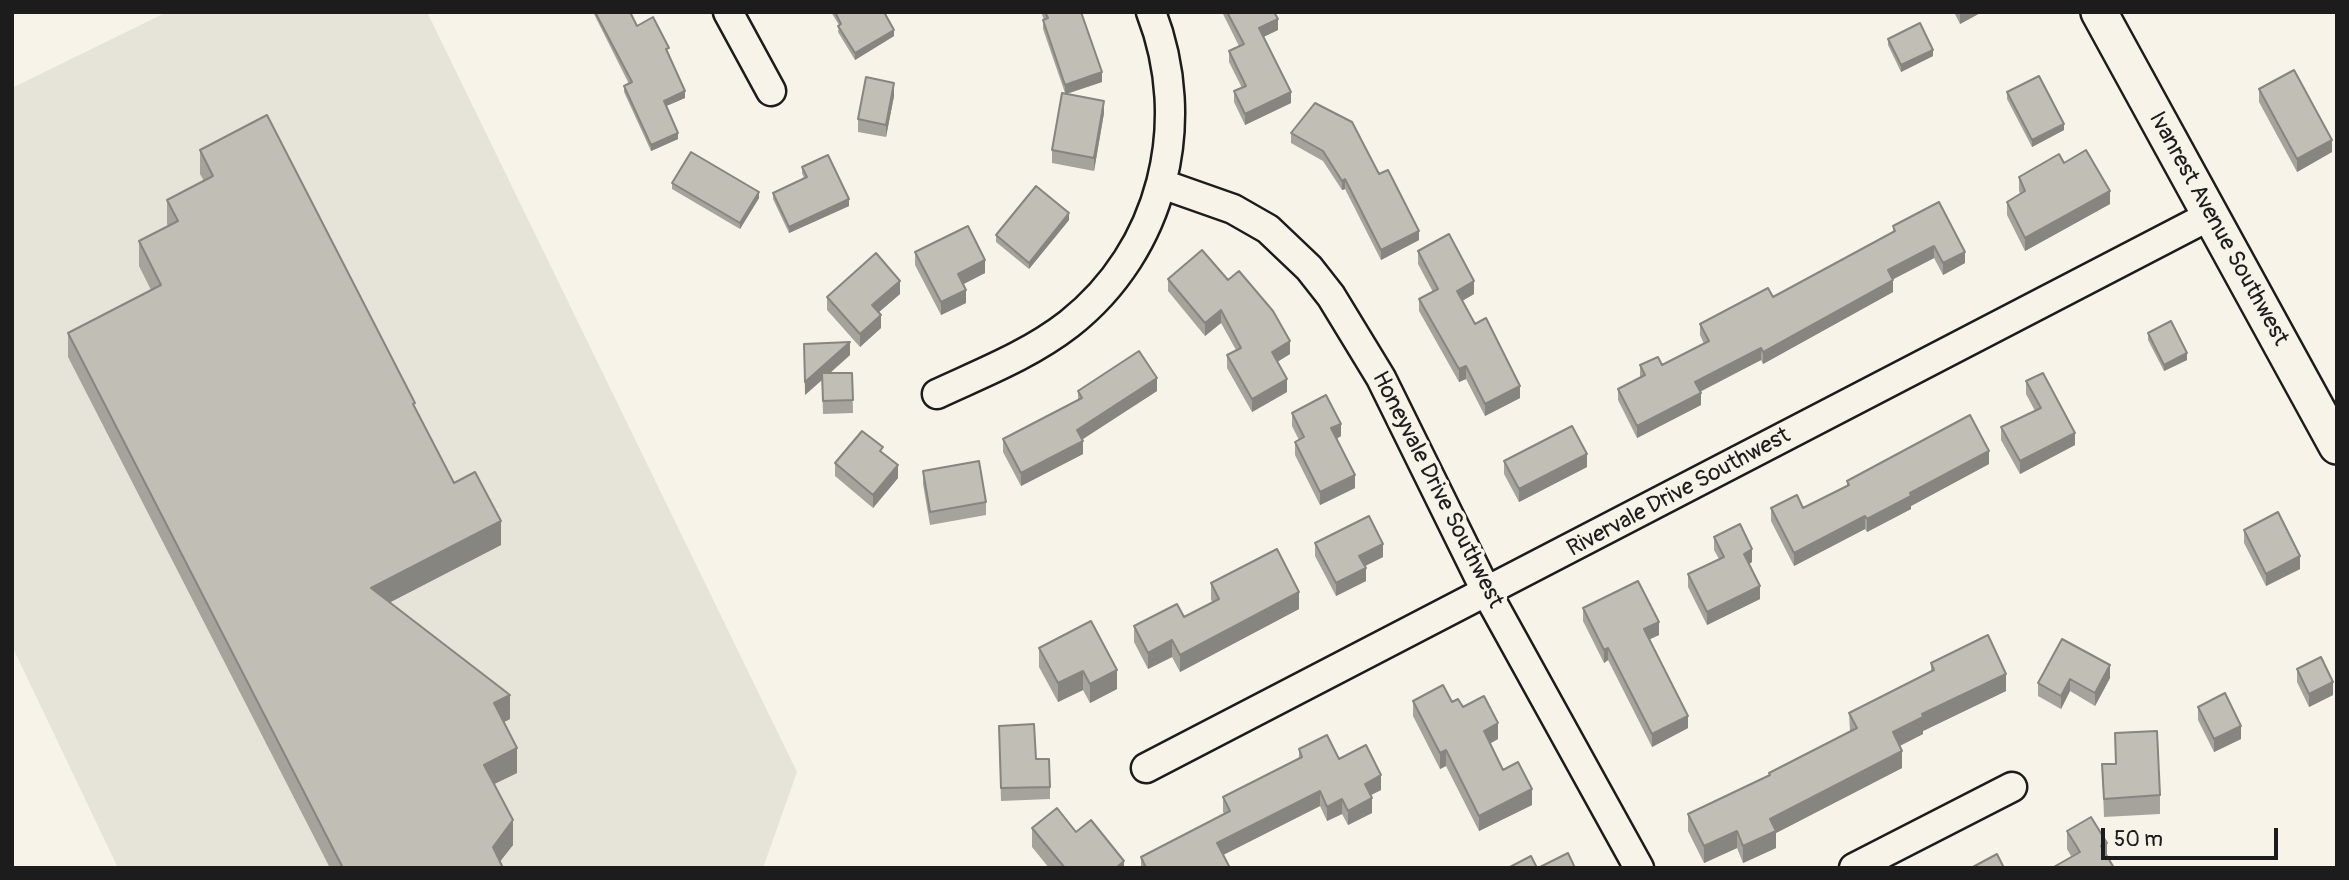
<!DOCTYPE html>
<style>
body{margin:0}
#map{position:relative;width:2349px;height:880px;overflow:hidden;background:#f7f3e8;font-family:Pangolin,sans-serif}
canvas{display:block}
.frame{position:absolute;inset:0;border:14px solid #1c1c1c;pointer-events:none}
.scale{position:absolute;left:2101px;top:828px;width:177px;height:32px;box-sizing:border-box;border:4px solid #1c1c1c;border-top:0;padding-left:9px;font-size:21px;line-height:24px;white-space:nowrap;color:#1c1c1c;-webkit-text-stroke:5px #f7f3e8;paint-order:stroke}
</style>
<div id="map">
<canvas width="2349" height="880"></canvas>
<div class="frame"></div>
<div class="scale">50 m</div>
</div>
<script>
const g = document.querySelector('canvas').getContext('2d');
g.lineJoin = 'round';
function fill(path, color) {
  g.fillStyle = color;
  g.fill(path, 'evenodd');
}
function stroke(path, color, width, dash) {
  g.strokeStyle = color;
  g.lineWidth = width;
  g.lineCap = dash ? 'butt' : 'round';
  g.setLineDash(dash || []);
  g.stroke(path);
}
function label(font, color, halo, rows, align = 'center') {
  g.font = font + ' Pangolin,sans-serif';
  g.lineWidth = 7;
  g.setLineDash([]);
  g.textBaseline = 'middle';
  g.strokeStyle = halo;
  g.fillStyle = color;
  for (const [text, x, y, turn = 0] of rows) {
    g.save();
    g.translate(x, y);
    g.rotate((+turn || 0) * Math.PI / 180);
    g.textAlign = isNaN(turn) ? turn : align;
    if (halo) g.strokeText(text, 0, 0);
    g.fillText(text, 0, 0);
    g.restore();
  }
}
fill(new Path2D(`
 M 167,12 L 427,12 L 797,772 L 763,868 L 118,868 L 12,646 L 12,88 Z`), '#e6e3d9');
const minor = new Path2D(`
 M 728,12 L 771,91
 M 1162,184 L 1233,209 L 1268,229 L 1309,268 L 1331,296 L 1381,378 L 1487,593 L 1639,868
 M 937,394 C 982,373 1029,355 1069,324 C 1163,250 1194,123 1151,12
 M 1146,768 L 2211,215
 M 1854,868 L 2012,787`);
const tertiary = new Path2D(`
 M 2099,12 L 2337,446`);
stroke(minor, '#1c1c1c', 33);
stroke(tertiary, '#1c1c1c', 40);
stroke(minor, '#f7f3e8', 28);
stroke(tertiary, '#f7f3e8', 35);
fill(new Path2D(`
 M 593,12 L 630,12 L 637,26 L 669,54 L 685,98 L 666,106 L 678,139 L 651,151 L 624,92 L 624,86 L 629,84 Z
 M 831,12 L 884,12 L 894,36 L 855,60 L 838,32 L 839,25 Z
 M 1041,12 L 1081,12 L 1102,82 L 1067,94 L 1104,113 L 1094,171 L 1052,163 L 1052,150 L 1065,93 L 1043,29 L 1043,20 L 1044,20 Z
 M 1222,12 L 1274,12 L 1278,30 L 1263,37 L 1291,103 L 1245,125 L 1234,102 L 1234,91 L 1242,88 L 1229,62 L 1229,51 L 1239,46 Z
 M 1954,12 L 1982,12 L 1960,24 Z
 M 1888,39 L 1933,56 L 1901,72 L 1888,45 Z
 M 2259,89 L 2332,152 L 2297,172 L 2259,102 Z
 M 2007,92 L 2064,130 L 2032,147 L 2007,99 Z
 M 894,96 L 886,137 L 858,132 L 858,119 Z
 M 1291,133 L 1379,174 L 1419,240 L 1381,260 L 1345,189 L 1342,190 L 1323,161 L 1291,143 Z
 M 200,150 L 415,408 L 454,483 L 501,545 L 389,603 L 510,719 L 504,722 L 517,773 L 494,784 L 513,845 L 500,861 L 503,868 L 330,868 L 68,357 L 68,333 L 151,290 L 139,266 L 139,241 L 168,226 L 167,224 L 167,200 L 204,181 L 200,174 Z
 M 2064,163 L 2110,204 L 2025,251 L 2007,215 L 2007,202 L 2020,194 L 2019,190 L 2019,177 Z
 M 802,167 L 849,206 L 789,233 L 773,199 L 773,193 L 804,178 L 802,173 Z
 M 672,183 L 759,198 L 740,229 L 672,189 Z
 M 1939,202 L 1965,263 L 1943,275 L 1934,258 L 1893,279 L 1893,292 L 1763,364 L 1761,360 L 1700,392 L 1701,405 L 1637,438 L 1618,400 L 1618,389 L 1640,377 L 1640,365 L 1662,365 L 1704,344 L 1700,335 L 1700,324 L 1773,297 L 1893,232 L 1893,226 Z
 M 1069,220 L 1029,269 L 996,242 L 996,235 Z
 M 1202,250 L 1290,354 L 1277,362 L 1287,392 L 1252,412 L 1227,368 L 1227,355 L 1236,350 L 1221,323 L 1205,336 L 1168,291 L 1168,279 Z
 M 1418,251 L 1474,294 L 1462,301 L 1520,398 L 1485,416 L 1466,379 L 1459,382 L 1419,311 L 1419,299 L 1433,292 L 1418,264 Z
 M 915,252 L 985,273 L 963,284 L 966,303 L 941,315 L 915,265 Z
 M 900,294 L 879,312 L 881,328 L 860,347 L 827,310 L 827,297 Z
 M 2148,333 L 2187,360 L 2164,371 L 2148,340 Z
 M 804,344 L 850,355 L 830,373 L 852,373 L 853,413 L 823,414 L 822,380 L 805,395 Z
 M 2026,381 L 2075,445 L 2020,474 L 2001,440 L 2001,427 L 2035,411 L 2026,394 Z
 M 1078,391 L 1157,391 L 1082,439 L 1083,454 L 1021,486 L 1003,452 L 1003,439 L 1078,400 Z
 M 1292,413 L 1341,436 L 1337,439 L 1355,488 L 1320,505 L 1295,455 L 1295,442 L 1299,440 L 1292,426 Z
 M 883,453 L 898,478 L 873,508 L 835,476 L 835,463 Z
 M 1504,461 L 1587,467 L 1519,502 L 1504,474 Z
 M 1989,464 L 1911,506 L 1911,509 L 1867,532 L 1865,529 L 1794,566 L 1771,521 L 1771,508 L 1803,508 L 1847,486 L 1847,481 Z
 M 923,471 L 986,502 L 986,515 L 930,525 L 923,484 Z
 M 2244,530 L 2300,569 L 2266,586 L 2244,543 Z
 M 1714,537 L 1752,562 L 1749,564 L 1760,599 L 1707,625 L 1688,587 L 1688,574 L 1719,559 L 1714,550 Z
 M 1315,543 L 1383,557 L 1365,566 L 1366,581 L 1336,596 L 1315,556 Z
 M 1211,583 L 1299,609 L 1180,672 L 1172,657 L 1148,669 L 1134,642 L 1134,626 L 1184,617 L 1213,602 L 1211,600 Z
 M 1583,608 L 1659,635 L 1650,639 L 1688,728 L 1652,747 L 1608,660 L 1604,663 L 1583,621 Z
 M 1039,648 L 1117,689 L 1090,703 L 1083,690 L 1058,702 L 1039,667 Z
 M 1931,663 L 2006,691 L 1923,731 L 1923,734 L 1900,746 L 1902,768 L 1776,833 L 1776,848 L 1743,863 L 1737,848 L 1704,863 L 1688,831 L 1688,814 L 1769,775 L 1769,773 L 1850,732 L 1849,713 L 1931,671 Z
 M 2110,665 L 2110,678 L 2095,706 L 2070,691 L 2061,709 L 2038,696 L 2038,683 Z
 M 2297,669 L 2333,695 L 2309,707 L 2297,682 Z
 M 1413,701 L 1452,702 L 1463,707 L 1498,739 L 1490,743 L 1503,770 L 1532,805 L 1479,831 L 1446,766 L 1440,769 L 1413,716 Z
 M 2198,707 L 2241,739 L 2214,752 L 2198,720 Z
 M 2115,733 L 2160,795 L 2160,814 L 2104,817 L 2102,764 L 2115,764 Z
 M 999,738 L 1036,759 L 1050,787 L 1050,799 L 1001,801 Z
 M 1299,749 L 1339,759 L 1381,790 L 1371,795 L 1372,813 L 1348,825 L 1342,814 L 1327,821 L 1320,806 L 1223,855 L 1230,868 L 1141,868 L 1141,857 L 1225,814 L 1223,812 L 1223,797 L 1299,759 Z
 M 1032,828 L 1076,832 L 1124,868 L 1049,868 L 1032,847 Z
 M 2067,831 L 2107,843 L 2071,856 L 2067,849 Z`), '#a5a39c');
fill(new Path2D(`
 M 1960,12 L 1982,12 L 1960,24 Z
 M 1278,19 L 1278,30 L 1259,39 L 1259,28 Z
 M 894,30 L 894,36 L 855,60 L 855,53 Z
 M 1933,50 L 1933,56 L 1901,72 L 1901,65 Z
 M 1102,72 L 1102,82 L 1065,94 L 1065,85 Z
 M 894,83 L 894,96 L 886,137 L 886,125 Z
 M 685,91 L 685,98 L 664,107 L 664,101 Z
 M 1291,92 L 1291,103 L 1245,125 L 1245,114 Z
 M 1104,101 L 1104,113 L 1094,171 L 1094,158 Z
 M 2064,124 L 2064,130 L 2032,147 L 2032,140 Z
 M 678,133 L 678,139 L 651,151 L 651,145 Z
 M 2332,140 L 2332,152 L 2297,172 L 2297,159 Z
 M 1345,179 L 1345,189 L 1342,190 L 1342,181 Z
 M 2110,191 L 2110,204 L 2025,251 L 2025,238 Z
 M 759,192 L 759,198 L 740,229 L 740,223 Z
 M 849,199 L 849,206 L 789,233 L 789,227 Z
 M 1069,213 L 1069,220 L 1029,269 L 1029,263 Z
 M 1419,231 L 1419,240 L 1381,260 L 1381,250 Z
 M 1934,246 L 1934,258 L 1888,282 L 1888,270 Z
 M 1965,252 L 1965,263 L 1943,275 L 1943,263 Z
 M 985,260 L 985,273 L 958,287 L 958,274 Z
 M 1893,280 L 1893,292 L 1763,364 L 1763,352 Z
 M 900,281 L 900,294 L 872,318 L 872,305 Z
 M 1474,281 L 1474,294 L 1457,304 L 1457,291 Z
 M 966,290 L 966,303 L 941,315 L 941,302 Z
 M 1221,310 L 1221,323 L 1205,336 L 1205,323 Z
 M 881,315 L 881,328 L 860,347 L 860,334 Z
 M 1290,341 L 1290,354 L 1272,365 L 1272,352 Z
 M 850,342 L 850,355 L 805,395 L 805,382 Z
 M 1761,348 L 1761,360 L 1695,394 L 1695,382 Z
 M 2187,353 L 2187,360 L 2164,371 L 2164,365 Z
 M 1466,366 L 1466,379 L 1459,382 L 1459,369 Z
 M 1157,378 L 1157,391 L 1077,443 L 1077,430 Z
 M 1287,379 L 1287,392 L 1252,412 L 1252,399 Z
 M 1520,386 L 1520,398 L 1485,416 L 1485,404 Z
 M 1701,393 L 1701,405 L 1637,438 L 1637,426 Z
 M 1341,424 L 1341,436 L 1331,441 L 1331,428 Z
 M 2075,433 L 2075,445 L 2020,474 L 2020,461 Z
 M 1083,441 L 1083,454 L 1021,486 L 1021,473 Z
 M 1989,451 L 1989,464 L 1911,506 L 1911,509 L 1867,532 L 1867,519 L 1910,493 Z
 M 1587,454 L 1587,467 L 1519,502 L 1519,489 Z
 M 898,465 L 898,478 L 873,508 L 873,495 Z
 M 1355,475 L 1355,488 L 1320,505 L 1320,492 Z
 M 1865,516 L 1865,529 L 1794,566 L 1794,553 Z
 M 501,521 L 501,545 L 371,612 L 371,588 Z
 M 1383,544 L 1383,557 L 1359,569 L 1359,556 Z
 M 1752,549 L 1752,562 L 1744,567 L 1744,554 Z
 M 2300,556 L 2300,569 L 2266,586 L 2266,574 Z
 M 1366,568 L 1366,581 L 1336,596 L 1336,583 Z
 M 1760,586 L 1760,599 L 1707,625 L 1707,612 Z
 M 1299,592 L 1299,609 L 1180,672 L 1180,655 Z
 M 1659,622 L 1659,635 L 1644,642 L 1644,629 Z
 M 1172,640 L 1172,657 L 1148,669 L 1148,653 Z
 M 1608,648 L 1608,660 L 1604,663 L 1604,650 Z
 M 2110,665 L 2110,678 L 2095,706 L 2095,693 Z
 M 1117,670 L 1117,689 L 1090,703 L 1090,684 Z
 M 1083,671 L 1083,690 L 1058,702 L 1058,683 Z
 M 2006,674 L 2006,691 L 1923,731 L 1923,734 L 1893,749 L 1893,732 L 1922,714 Z
 M 2070,679 L 2070,691 L 2061,709 L 2061,696 Z
 M 2333,682 L 2333,695 L 2309,707 L 2309,694 Z
 M 510,695 L 510,719 L 494,727 L 494,703 Z
 M 1688,716 L 1688,728 L 1652,747 L 1652,734 Z
 M 1498,723 L 1498,739 L 1484,747 L 1484,731 Z
 M 2241,726 L 2241,739 L 2214,752 L 2214,739 Z
 M 517,748 L 517,773 L 484,789 L 484,765 Z
 M 1446,750 L 1446,766 L 1440,769 L 1440,753 Z
 M 1902,751 L 1902,768 L 1776,833 L 1776,848 L 1743,863 L 1743,846 L 1770,819 Z
 M 1381,775 L 1381,790 L 1365,798 L 1365,784 Z
 M 1532,789 L 1532,805 L 1479,831 L 1479,816 Z
 M 1320,791 L 1320,806 L 1217,858 L 1217,843 Z
 M 1372,798 L 1372,813 L 1348,825 L 1348,811 Z
 M 1342,799 L 1342,814 L 1327,821 L 1327,807 Z
 M 513,820 L 513,845 L 495,868 L 493,847 Z
 M 1737,831 L 1737,848 L 1704,863 L 1704,846 Z
 M 2107,843 L 2107,862 L 2101,846 Z
 M 1124,861 L 1124,868 L 1116,868 Z`), '#86857f');
const building = new Path2D(`
 M 595,12 L 630,12 L 637,26 L 653,17 L 669,48 L 666,49 L 685,91 L 664,101 L 678,133 L 651,145 L 624,86 L 632,82 Z
 M 835,12 L 884,12 L 894,30 L 855,53 L 838,26 L 841,24 Z
 M 1045,12 L 1081,12 L 1102,72 L 1065,85 L 1043,20 L 1048,18 Z
 M 1227,12 L 1274,12 L 1278,19 L 1259,28 L 1291,92 L 1245,114 L 1234,91 L 1246,86 L 1229,51 L 1244,44 Z
 M 1920,23 L 1933,50 L 1901,65 L 1888,39 Z
 M 2294,70 L 2332,140 L 2297,159 L 2259,89 Z
 M 2039,76 L 2064,124 L 2032,140 L 2007,92 Z
 M 866,77 L 894,83 L 886,125 L 858,119 Z
 M 1062,93 L 1104,101 L 1094,158 L 1052,150 Z
 M 1315,103 L 1352,122 L 1379,174 L 1388,170 L 1419,231 L 1381,250 L 1345,179 L 1342,181 L 1323,151 L 1291,133 Z
 M 267,115 L 415,403 L 413,404 L 454,483 L 475,472 L 501,521 L 371,588 L 510,695 L 494,703 L 517,748 L 484,765 L 513,820 L 493,847 L 503,868 L 343,868 L 68,333 L 161,285 L 139,241 L 178,221 L 167,200 L 213,176 L 200,150 Z
 M 2086,150 L 2110,191 L 2025,238 L 2007,202 L 2025,191 L 2019,177 L 2059,154 L 2064,163 Z
 M 691,152 L 759,192 L 740,223 L 672,183 Z
 M 828,155 L 849,199 L 789,227 L 773,193 L 807,177 L 802,167 Z
 M 1036,186 L 1069,213 L 1029,263 L 996,235 Z
 M 1939,202 L 1965,252 L 1943,263 L 1934,246 L 1888,270 L 1893,280 L 1763,352 L 1761,348 L 1695,382 L 1701,393 L 1637,426 L 1618,389 L 1645,375 L 1640,365 L 1658,357 L 1662,365 L 1709,341 L 1700,324 L 1768,288 L 1773,297 L 1895,231 L 1893,226 Z
 M 968,226 L 985,260 L 958,274 L 966,290 L 941,302 L 915,252 Z
 M 1449,234 L 1474,281 L 1457,291 L 1475,324 L 1486,318 L 1520,386 L 1485,404 L 1466,366 L 1459,369 L 1419,299 L 1438,289 L 1418,251 Z
 M 1202,250 L 1228,280 L 1239,271 L 1273,311 L 1290,341 L 1272,352 L 1287,379 L 1252,399 L 1227,355 L 1241,348 L 1221,310 L 1205,323 L 1168,279 Z
 M 876,253 L 900,281 L 872,305 L 881,315 L 860,334 L 827,297 Z
 M 2171,321 L 2187,353 L 2164,365 L 2148,333 Z
 M 850,342 L 805,382 L 804,344 Z
 M 1139,351 L 1157,378 L 1077,430 L 1083,441 L 1021,473 L 1003,439 L 1082,398 L 1078,391 Z
 M 822,373 L 852,373 L 853,400 L 823,401 Z
 M 2043,373 L 2075,433 L 2020,461 L 2001,427 L 2041,408 L 2026,381 Z
 M 1326,395 L 1341,424 L 1331,428 L 1355,475 L 1320,492 L 1295,442 L 1304,437 L 1292,413 Z
 M 1970,415 L 1989,451 L 1910,493 L 1911,496 L 1867,519 L 1865,516 L 1794,553 L 1771,508 L 1797,495 L 1803,508 L 1849,485 L 1847,481 Z
 M 1572,426 L 1587,454 L 1519,489 L 1504,461 Z
 M 862,431 L 883,447 L 880,451 L 898,465 L 873,495 L 835,463 Z
 M 979,461 L 986,502 L 930,512 L 923,471 Z
 M 2278,512 L 2300,556 L 2266,574 L 2244,530 Z
 M 1369,516 L 1383,544 L 1359,556 L 1366,568 L 1336,583 L 1315,543 Z
 M 1740,524 L 1752,549 L 1744,554 L 1760,586 L 1707,612 L 1688,574 L 1724,557 L 1714,537 Z
 M 1277,549 L 1299,592 L 1180,655 L 1172,640 L 1148,653 L 1134,626 L 1177,604 L 1184,617 L 1219,599 L 1211,583 Z
 M 1638,581 L 1659,622 L 1644,629 L 1688,716 L 1652,734 L 1608,648 L 1604,650 L 1583,608 Z
 M 1091,621 L 1117,670 L 1090,684 L 1083,671 L 1058,683 L 1039,648 Z
 M 1988,635 L 2006,674 L 1922,714 L 1923,717 L 1893,732 L 1902,751 L 1770,819 L 1776,831 L 1743,846 L 1737,831 L 1704,846 L 1688,814 L 1770,775 L 1769,773 L 1857,728 L 1849,713 L 1934,670 L 1931,663 Z
 M 2062,639 L 2110,665 L 2095,693 L 2070,679 L 2061,696 L 2038,683 Z
 M 2321,657 L 2333,682 L 2309,694 L 2297,669 Z
 M 1443,685 L 1452,702 L 1458,699 L 1463,707 L 1484,696 L 1498,723 L 1484,731 L 1503,770 L 1518,762 L 1532,789 L 1479,816 L 1446,750 L 1440,753 L 1413,701 Z
 M 2225,693 L 2241,726 L 2214,739 L 2198,707 Z
 M 1034,724 L 1036,759 L 1049,759 L 1050,787 L 1001,788 L 999,726 Z
 M 2157,731 L 2160,795 L 2104,799 L 2102,764 L 2116,764 L 2115,733 Z
 M 1327,735 L 1339,759 L 1366,745 L 1381,775 L 1365,784 L 1372,798 L 1348,811 L 1342,799 L 1327,807 L 1320,791 L 1217,843 L 1230,868 L 1146,868 L 1141,857 L 1230,811 L 1223,797 L 1302,757 L 1299,749 Z
 M 1057,808 L 1076,832 L 1091,820 L 1124,861 L 1116,868 L 1065,868 L 1032,828 Z
 M 2091,817 L 2107,843 L 2101,846 L 2114,868 L 2052,868 L 2080,852 L 2067,831 Z
 M 1568,853 L 1575,868 L 1538,868 Z
 M 1997,854 L 2004,868 L 1971,868 Z
 M 1531,856 L 1537,868 L 1508,868 Z`);
fill(building, '#c0beb5');
stroke(building, '#86857f', 2);
label('23px', '#1c1c1c', '#f7f3e8', [
 ["Ivanrest Avenue Southwest",2218,229,61],
 ["Honeyvale Drive Southwest",1437,490,63],
 ["Rivervale Drive Southwest",1679,493,-28]
]);
</script>
